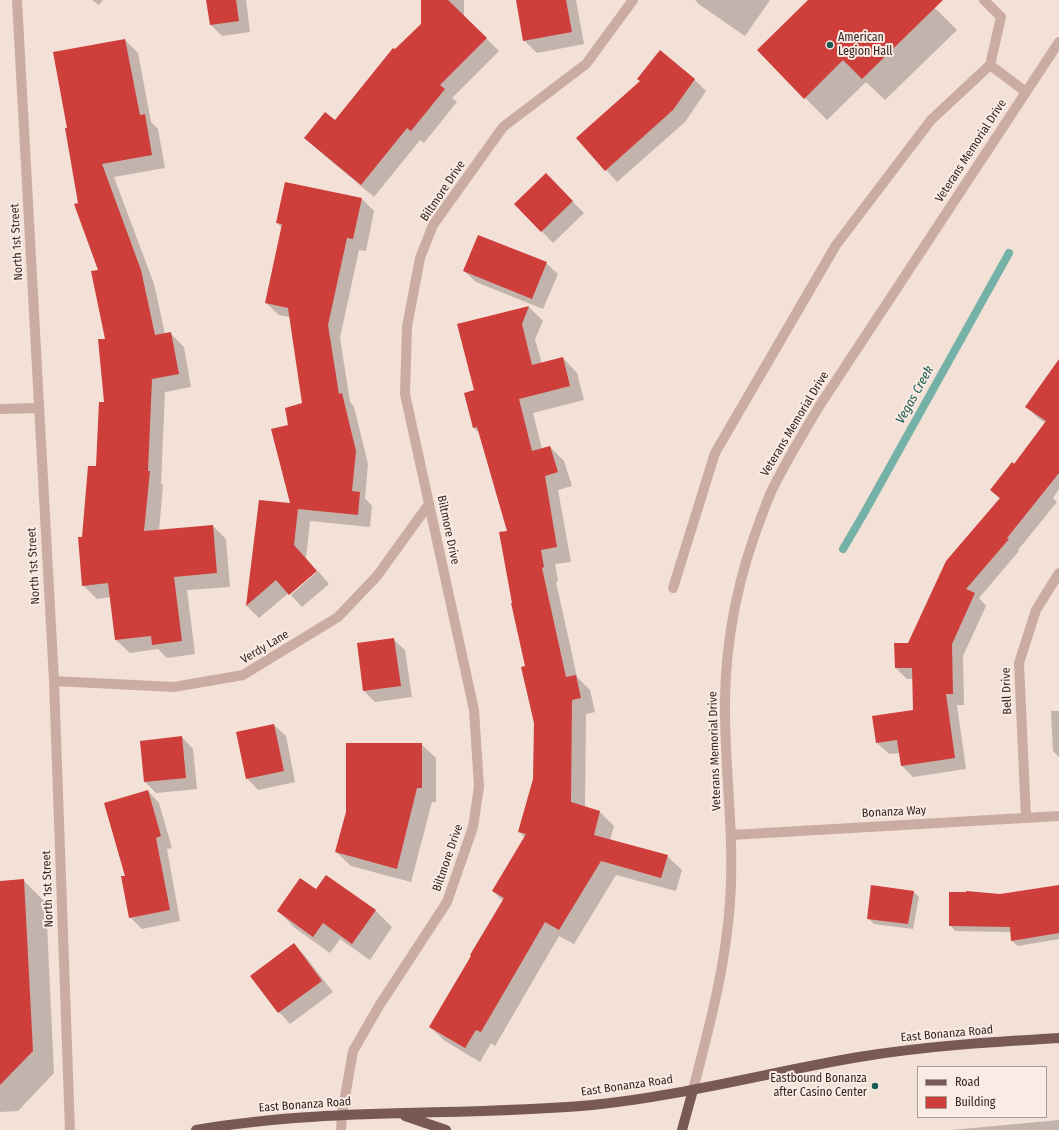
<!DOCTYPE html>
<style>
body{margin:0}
#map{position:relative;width:1059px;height:1130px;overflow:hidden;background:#f3e0d7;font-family:"Fira Sans Condensed",sans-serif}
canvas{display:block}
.legend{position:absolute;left:917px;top:1066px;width:130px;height:52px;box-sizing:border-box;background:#faebe4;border:1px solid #ab9d98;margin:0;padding:5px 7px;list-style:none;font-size:12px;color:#352725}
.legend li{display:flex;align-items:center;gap:8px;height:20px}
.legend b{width:20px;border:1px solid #ab9d98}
</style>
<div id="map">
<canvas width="1059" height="1130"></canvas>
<ul class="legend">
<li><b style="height:5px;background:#795955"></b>Road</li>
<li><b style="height:11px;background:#ce3e3a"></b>Building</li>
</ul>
</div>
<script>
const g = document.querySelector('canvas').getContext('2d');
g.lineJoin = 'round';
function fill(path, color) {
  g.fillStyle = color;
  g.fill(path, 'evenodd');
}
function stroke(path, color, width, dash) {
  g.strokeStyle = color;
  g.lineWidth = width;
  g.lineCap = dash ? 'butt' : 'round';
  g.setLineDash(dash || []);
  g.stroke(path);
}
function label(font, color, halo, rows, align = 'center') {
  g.font = font + ' "Fira Sans Condensed",sans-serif';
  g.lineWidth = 4;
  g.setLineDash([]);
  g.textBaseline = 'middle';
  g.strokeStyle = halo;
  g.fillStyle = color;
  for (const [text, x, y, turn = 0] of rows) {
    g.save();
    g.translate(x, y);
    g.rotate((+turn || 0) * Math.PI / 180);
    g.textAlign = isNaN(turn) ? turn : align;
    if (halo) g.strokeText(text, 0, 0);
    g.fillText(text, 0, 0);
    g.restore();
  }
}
fill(new Path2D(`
 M 92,0 L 103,0 L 99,5 Z
 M 207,0 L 246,0 L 250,32 L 222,36 L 210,24 Z
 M 422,0 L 464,0 L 464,17 L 499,51 L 452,98 L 457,102 L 424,143 L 420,140 L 374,197 L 318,150 L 305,138 L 335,122 L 395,51 L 422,24 Z
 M 517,0 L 576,0 L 584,44 L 537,53 L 524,40 Z
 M 695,0 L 770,0 L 745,36 L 700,5 Z
 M 809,0 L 927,0 L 957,30 L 885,100 L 866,82 L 827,120 L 758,50 Z
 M 125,40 L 138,53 L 151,122 L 158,129 L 165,168 L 114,177 L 154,284 L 165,334 L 170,333 L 184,347 L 191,387 L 165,392 L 161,484 L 163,485 L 159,531 L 213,526 L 226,539 L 230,587 L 187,590 L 195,654 L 167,658 L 158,649 L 130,653 L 116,640 L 111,597 L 97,599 L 83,585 L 83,538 L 97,467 L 105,403 L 106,339 L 100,271 L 79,203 L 68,129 Z
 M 660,52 L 695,80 L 706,91 L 685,122 L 617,182 L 577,138 L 641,81 Z
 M 557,186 L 584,213 L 553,243 L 516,204 Z
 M 362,199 L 374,211 L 366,251 L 359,250 L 340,338 L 350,402 L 354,407 L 368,464 L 365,498 L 372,506 L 370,527 L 310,521 L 306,558 L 316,570 L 259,618 L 247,606 L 260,501 L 291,504 L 290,425 L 303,404 L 290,317 L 279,315 L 266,303 L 282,228 L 277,223 Z
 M 546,263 L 558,274 L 543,309 L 476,282 L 464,271 Z
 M 529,307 L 543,321 L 535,339 L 542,364 L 563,358 L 577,373 L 584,400 L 533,413 L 542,449 L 550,447 L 564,461 L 572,486 L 558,490 L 571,562 L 555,564 L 558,581 L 556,582 L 577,677 L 590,690 L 595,712 L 586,714 L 585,808 L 600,812 L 614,826 L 610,840 L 667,856 L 682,870 L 676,891 L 616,875 L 574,944 L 559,936 L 495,1046 L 491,1043 L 480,1062 L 445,1041 L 430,1027 L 503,901 L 493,891 L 525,838 L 519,831 L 534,779 L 535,723 L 508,531 L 480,434 L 474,428 L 475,391 L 458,325 Z
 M 1059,361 L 1059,489 L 1053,498 L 1057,502 L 1018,550 L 1019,551 L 979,598 L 986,606 L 963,656 L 964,705 L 957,705 L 966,769 L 913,777 L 902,766 L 900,753 L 889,754 L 877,743 L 874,717 L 914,711 L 913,679 L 907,679 L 896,668 L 909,644 L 1000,499 L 991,490 L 1014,466 L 1045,423 L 1038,418 L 1026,406 Z
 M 318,571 L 329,584 L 302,607 L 291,595 Z
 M 393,639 L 405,650 L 412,697 L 375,702 L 364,691 Z
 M 1051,711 L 1059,711 L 1059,757 L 1053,751 Z
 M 274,725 L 286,736 L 295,782 L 258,790 L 247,778 Z
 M 182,737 L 193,749 L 197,789 L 156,793 L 145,782 Z
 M 421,744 L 436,758 L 436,802 L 432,802 L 411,882 L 351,866 L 336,852 Z
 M 148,791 L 159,803 L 172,848 L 167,849 L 180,921 L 142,929 L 130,917 L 127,876 Z
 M 24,881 L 46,903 L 54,1073 L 18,1111 L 0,1112 L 0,882 Z
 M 1059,886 L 1059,939 L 1018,946 L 1012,941 L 1011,932 L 955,931 L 950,925 L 1000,896 Z
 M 317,891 L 375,910 L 392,927 L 370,960 L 340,939 L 330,953 L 295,928 L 278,911 Z
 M 914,892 L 919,897 L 913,929 L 874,924 L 869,919 Z
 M 294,944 L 305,956 L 333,992 L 290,1024 L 279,1012 Z
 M 1059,1120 L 1059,1130 L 951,1130 Z`), '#0003');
stroke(new Path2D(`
 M 843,549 L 863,515 L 1009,253`), '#74b1a7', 8);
fill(new Path2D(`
 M 206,0 L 236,0 L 239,21 L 210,25 Z
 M 421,0 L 448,0 L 487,38 L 440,85 L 445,89 L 411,131 L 407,128 L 361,185 L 304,138 L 325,112 L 335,120 L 393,48 L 395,49 L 421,24 Z
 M 516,0 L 566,0 L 572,32 L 523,41 Z
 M 808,0 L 943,0 L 862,79 L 843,60 L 804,99 L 757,50 Z
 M 125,39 L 140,115 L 145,114 L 152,155 L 102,164 L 141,270 L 155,335 L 171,332 L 179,374 L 152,379 L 148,471 L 150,471 L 144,531 L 213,525 L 217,573 L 174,577 L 182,641 L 152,645 L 151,636 L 115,640 L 108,583 L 82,586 L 78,537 L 82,537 L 88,466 L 96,466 L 99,402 L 104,402 L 98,339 L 105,339 L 91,271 L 98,270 L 74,204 L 78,203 L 65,128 L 67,128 L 53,52 Z
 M 660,50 L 695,79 L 673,110 L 605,171 L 576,138 L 640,81 L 637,79 Z
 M 546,173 L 573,201 L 541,232 L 514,204 Z
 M 285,182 L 362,198 L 353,239 L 347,238 L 328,325 L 339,394 L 342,393 L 356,451 L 352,491 L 360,492 L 358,515 L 298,509 L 294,545 L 317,571 L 289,595 L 276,580 L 246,606 L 259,500 L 290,503 L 271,429 L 288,425 L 285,408 L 302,403 L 288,308 L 265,303 L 282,224 L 276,223 Z
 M 478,235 L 547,262 L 532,299 L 463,271 Z
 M 529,306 L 522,324 L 532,365 L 563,357 L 570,386 L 519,399 L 532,451 L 550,446 L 558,472 L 545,476 L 557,547 L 541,550 L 544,567 L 542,568 L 566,677 L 576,675 L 581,698 L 572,700 L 571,802 L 600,811 L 594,835 L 668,855 L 661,878 L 601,861 L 559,930 L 545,922 L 481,1032 L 476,1030 L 465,1048 L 429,1027 L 471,956 L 470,955 L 504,898 L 492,891 L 526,834 L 518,832 L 533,779 L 534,723 L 521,667 L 525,666 L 511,603 L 512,603 L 499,532 L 507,531 L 477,427 L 473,428 L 464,393 L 474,390 L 457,324 Z
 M 1059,359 L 1059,473 L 1007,538 L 1009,539 L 966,589 L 975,593 L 952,644 L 953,694 L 946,694 L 955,758 L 901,766 L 897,740 L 876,743 L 872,716 L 913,710 L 912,668 L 895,668 L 894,643 L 908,643 L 946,561 L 1000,498 L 990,490 L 1012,462 L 1014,464 L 1046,421 L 1025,407 Z
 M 394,638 L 401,686 L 363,691 L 357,643 Z
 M 274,724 L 284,771 L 246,779 L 236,732 Z
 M 182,736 L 186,778 L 144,782 L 140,741 Z
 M 346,743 L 422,743 L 422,788 L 417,788 L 397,869 L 335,852 L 346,812 Z
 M 148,790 L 161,836 L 156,838 L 170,910 L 129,918 L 121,876 L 125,876 L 104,803 Z
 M 326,875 L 376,910 L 352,944 L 323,923 L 313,937 L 277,911 L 300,878 L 316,889 Z
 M 24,879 L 33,1051 L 0,1085 L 0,881 Z
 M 871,885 L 914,891 L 908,924 L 867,919 Z
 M 1059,885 L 1059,933 L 1011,941 L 1010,927 L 949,926 L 949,892 L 966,892 L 966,891 L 1000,894 Z
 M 294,943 L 322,981 L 278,1013 L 250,976 Z`), '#ce3e3a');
stroke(new Path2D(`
 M 17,0 L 54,681 L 70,1130
 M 984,0 L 1001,17 L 990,65 L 1026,92
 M 0,409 L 39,408
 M 673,588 L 715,453 L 836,245 L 931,120 L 990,65
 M 54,681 L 174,687 L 243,675 L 338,617 L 377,576 L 429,504
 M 1026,818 L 1019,663 L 1036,610 L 1059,573
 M 731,835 L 1059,816
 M 693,1090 C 709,1028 726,965 730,902 C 735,834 724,767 725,699 C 726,636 739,574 762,515 C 766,505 769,495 774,486 C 788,458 804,432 820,405 L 1059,42
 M 341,1130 L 342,1114 L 353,1051 L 379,1006 L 447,902 L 473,827 L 479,787 L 474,710 L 405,394 L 407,327 L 420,258 L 433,225 L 503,127 L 586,64 L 633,0`), '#cbaca3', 10);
stroke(new Path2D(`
 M 405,1116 L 446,1130
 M 196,1130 C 327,1107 460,1117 592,1105 C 682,1096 770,1072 859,1057 C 925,1046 992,1042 1059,1038
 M 682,1130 L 693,1090`), '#795955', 10);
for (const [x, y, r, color] of [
 [830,45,4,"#185950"],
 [875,1086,4,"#185950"]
]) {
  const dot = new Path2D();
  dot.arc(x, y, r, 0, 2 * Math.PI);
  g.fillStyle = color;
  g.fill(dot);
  stroke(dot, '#faebe4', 1.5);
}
label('12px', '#352725', '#faebe4', [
 ["American",838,38],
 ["Legion Hall",838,52],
 ["Eastbound Bonanza",867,1079,"right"],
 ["after Casino Center",867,1093,"right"]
], 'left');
label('12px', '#352725', '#faebe4', [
 ["Veterans Memorial Drive",971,151,-57],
 ["Biltmore Drive",443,191,-56],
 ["North 1st Street",17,242,-93],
 ["Veterans Memorial Drive",795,424,-59],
 ["Biltmore Drive",448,530,78],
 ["North 1st Street",34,566,-93],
 ["Verdy Lane",265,647,-31],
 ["Bell Drive",1007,691,-92],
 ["Veterans Memorial Drive",715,751,-92],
 ["Bonanza Way",894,812,-3],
 ["Biltmore Drive",448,858,-71],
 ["North 1st Street",48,889,-92],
 ["East Bonanza Road",947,1034,-5],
 ["East Bonanza Road",627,1086,-8],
 ["East Bonanza Road",305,1105,-4]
]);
label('italic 13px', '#185950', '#faebe4', [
 ["Vegas Creek",915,395,-61]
]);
</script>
